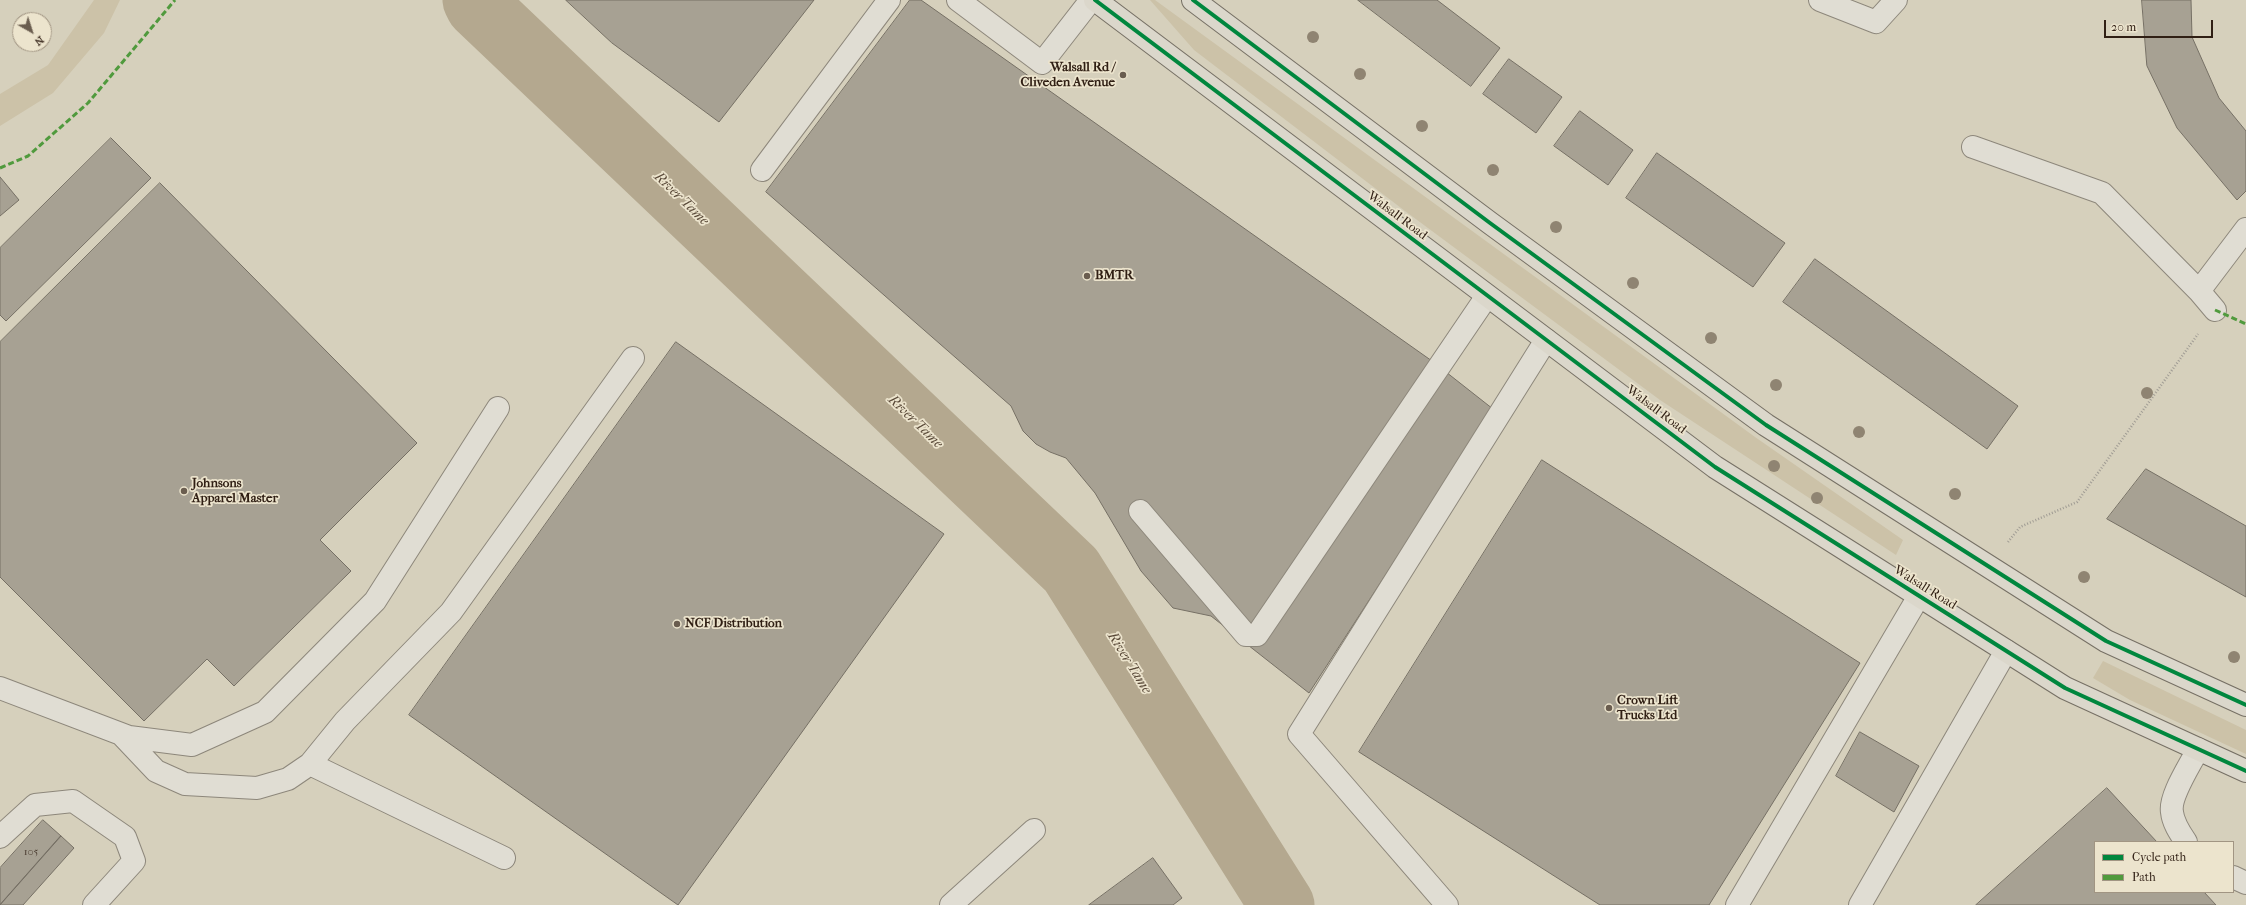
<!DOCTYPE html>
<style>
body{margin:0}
#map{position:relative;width:2246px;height:905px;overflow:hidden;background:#d6d0bc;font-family:"IM FELL French Canon",serif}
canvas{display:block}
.legend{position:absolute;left:2094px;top:841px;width:140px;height:52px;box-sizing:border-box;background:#ece4cd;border:1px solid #a19583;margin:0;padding:5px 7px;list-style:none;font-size:12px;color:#301f14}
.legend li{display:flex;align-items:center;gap:8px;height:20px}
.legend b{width:20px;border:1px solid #a19583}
.north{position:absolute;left:12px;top:12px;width:40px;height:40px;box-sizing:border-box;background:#ece4cd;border:1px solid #a19583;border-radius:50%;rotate:141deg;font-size:11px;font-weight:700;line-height:16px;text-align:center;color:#301f14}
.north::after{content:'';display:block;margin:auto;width:14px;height:18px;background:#6a5d4f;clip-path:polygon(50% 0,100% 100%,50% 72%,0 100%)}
.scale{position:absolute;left:2104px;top:20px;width:109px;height:18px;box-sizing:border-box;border:2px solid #301f14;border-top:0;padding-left:5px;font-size:12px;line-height:14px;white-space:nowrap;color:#301f14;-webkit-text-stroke:3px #ece4cd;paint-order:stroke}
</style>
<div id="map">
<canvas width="2246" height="905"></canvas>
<ul class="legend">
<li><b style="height:5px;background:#00873e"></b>Cycle path</li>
<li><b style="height:5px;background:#509a3d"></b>Path</li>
</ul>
<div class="north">N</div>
<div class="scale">20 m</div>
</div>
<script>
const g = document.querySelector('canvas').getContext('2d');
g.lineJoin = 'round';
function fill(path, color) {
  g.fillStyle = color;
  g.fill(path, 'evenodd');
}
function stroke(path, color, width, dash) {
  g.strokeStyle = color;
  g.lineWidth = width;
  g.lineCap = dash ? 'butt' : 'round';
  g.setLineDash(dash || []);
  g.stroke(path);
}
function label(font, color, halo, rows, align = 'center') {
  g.font = font + ' "IM FELL French Canon",serif';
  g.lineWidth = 3.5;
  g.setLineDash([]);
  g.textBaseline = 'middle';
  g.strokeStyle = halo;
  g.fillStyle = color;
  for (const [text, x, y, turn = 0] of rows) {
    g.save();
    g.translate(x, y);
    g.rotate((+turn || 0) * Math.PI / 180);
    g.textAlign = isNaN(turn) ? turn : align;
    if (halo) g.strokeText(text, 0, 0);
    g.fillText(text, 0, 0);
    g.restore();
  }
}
fill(new Path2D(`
 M 94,0 L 120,0 L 104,33 L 53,93 L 0,126 L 0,94 L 48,65 Z
 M 1150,0 L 1155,0 L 1755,437 L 1903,540 L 1896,555 L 1660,400 L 1405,211 L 1194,50 Z
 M 2103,661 L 2246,730 L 2246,754 L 2130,700 L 2093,678 Z`), '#ccc2a8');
stroke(new Path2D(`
 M 475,0 L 478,6 L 1071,570 L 1282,905`), '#b4a88f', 65);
const building = new Path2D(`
 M 566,0 L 814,0 L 719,122 L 612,43 Z
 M 910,0 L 921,0 L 1432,361 L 1493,409 L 1309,693 L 1211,616 L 1173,608 L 1141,571 L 1095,493 L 1066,458 L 1050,452 L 1036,444 L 1023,431 L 1011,406 L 766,192 Z
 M 1358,0 L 1437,0 L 1500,48 L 1471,86 Z
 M 2142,0 L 2191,0 L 2192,37 L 2219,98 L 2246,131 L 2246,191 L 2237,200 L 2177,128 L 2147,66 Z
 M 1509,59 L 1562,97 L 1536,133 L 1483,94 Z
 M 1580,111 L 1633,150 L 1608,185 L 1554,146 Z
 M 111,138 L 151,178 L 6,321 L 0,315 L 0,248 Z
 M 1657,153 L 1785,243 L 1753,287 L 1626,198 Z
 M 0,177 L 19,200 L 0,216 Z
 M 160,183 L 417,443 L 320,540 L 351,571 L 234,686 L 207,659 L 144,721 L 0,577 L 0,342 Z
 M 1815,259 L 2018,406 L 1987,449 L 1783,302 Z
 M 676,342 L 944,534 L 678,905 L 409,715 Z
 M 1542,460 L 1860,663 L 1709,905 L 1600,905 L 1359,752 Z
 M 2146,469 L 2246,526 L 2246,597 L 2107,519 Z
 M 1860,732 L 1919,766 L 1894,812 L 1836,776 Z
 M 2107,788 L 2157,842 L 2095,842 L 2095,892 L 2204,892 L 2216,905 L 1976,905 Z
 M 43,820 L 61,836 L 0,905 L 0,868 Z
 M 61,836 L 74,848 L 23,905 L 0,905 Z
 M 1153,858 L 1182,898 L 1173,905 L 1089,905 Z`);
fill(building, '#a7a193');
stroke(building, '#767065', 1);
const service = new Path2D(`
 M 958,0 L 1042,63 L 1091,0
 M 1820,0 L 1876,22 L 1896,0
 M 1973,147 L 2102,193 L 2199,291 L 2215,310
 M 762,170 L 889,0
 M 2199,291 L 2246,229
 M 1140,511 L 1246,635 L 1257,635 L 1487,296
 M 0,688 L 129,737 L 192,745 L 265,712 L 375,601 L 498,408
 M 121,734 L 156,771 L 185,784 L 257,788 L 288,779 L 310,764 L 504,858
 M 310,764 L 345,721 L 451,612 L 633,358
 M 0,837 L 35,805 L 73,801 L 125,837 L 134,861 L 94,905
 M 2186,842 C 2180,833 2173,823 2172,812 C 2169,796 2191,764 2198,749
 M 2233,877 L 2246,883
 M 951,905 L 1034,830
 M 1447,905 L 1299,734 L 1546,340
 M 1737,905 L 1919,596
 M 1860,905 L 2006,651`);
const trunk = new Path2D(`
 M 1095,0 L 1715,467 L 2065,688 L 2246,771
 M 1193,0 L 1490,223 L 1766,425 L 2106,641 L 2246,705`);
stroke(service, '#8d877b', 24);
stroke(trunk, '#767065', 24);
stroke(new Path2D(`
 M 2008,542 L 2020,527 L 2077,502 L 2198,334`), '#a09c94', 2.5, [1, 2]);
stroke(service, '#e0ddd3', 22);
stroke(trunk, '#dbd7cb', 22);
stroke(new Path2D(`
 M 0,168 L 28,156 L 88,103 L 175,0
 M 2215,310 L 2246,324`), '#509a3d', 3, [6, 3]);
stroke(new Path2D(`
 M 1095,0 L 1715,467 L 2065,688 L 2246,771
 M 1193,0 L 1490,223 L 1766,425 L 2106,641 L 2246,705`), '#00873e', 4);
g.fillStyle = '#8f8472';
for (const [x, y] of [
 [1313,37],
 [1360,74],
 [1422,126],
 [1493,170],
 [1556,227],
 [1633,283],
 [1711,338],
 [1776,385],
 [2147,393],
 [1859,432],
 [1774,466],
 [1955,494],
 [1817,498],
 [2084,577],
 [2234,657]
]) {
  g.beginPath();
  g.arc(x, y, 6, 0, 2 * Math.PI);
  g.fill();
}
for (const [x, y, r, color] of [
 [1123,75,4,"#6a5d4f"],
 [1087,276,4,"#6a5d4f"],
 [184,491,4,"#6a5d4f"],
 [677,624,4,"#6a5d4f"],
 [1609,708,4,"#6a5d4f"]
]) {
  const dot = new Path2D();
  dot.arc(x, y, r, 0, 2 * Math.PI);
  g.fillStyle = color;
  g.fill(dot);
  stroke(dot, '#ece4cd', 1.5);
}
label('11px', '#4e4034', null, [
 ["105",31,852]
]);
label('bold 13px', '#301f14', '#ece4cd', [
 ["Walsall Rd /",1115,68,"right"],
 ["Cliveden Avenue",1115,83,"right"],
 ["BMTR",1095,276],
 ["Johnsons",192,484],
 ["Apparel Master",192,499],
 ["NCF Distribution",685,624],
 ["Crown Lift",1617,701],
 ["Trucks Ltd",1617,716]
], 'left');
label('13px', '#301f14', '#ece4cd', [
 ["Walsall Road",1397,216,37],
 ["Walsall Road",1656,410,37],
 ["Walsall Road",1925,588,32]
]);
label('italic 14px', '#594938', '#ece4cd', [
 ["River Tame",681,199,44],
 ["River Tame",915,422,44],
 ["River Tame",1129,663,58]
]);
</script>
